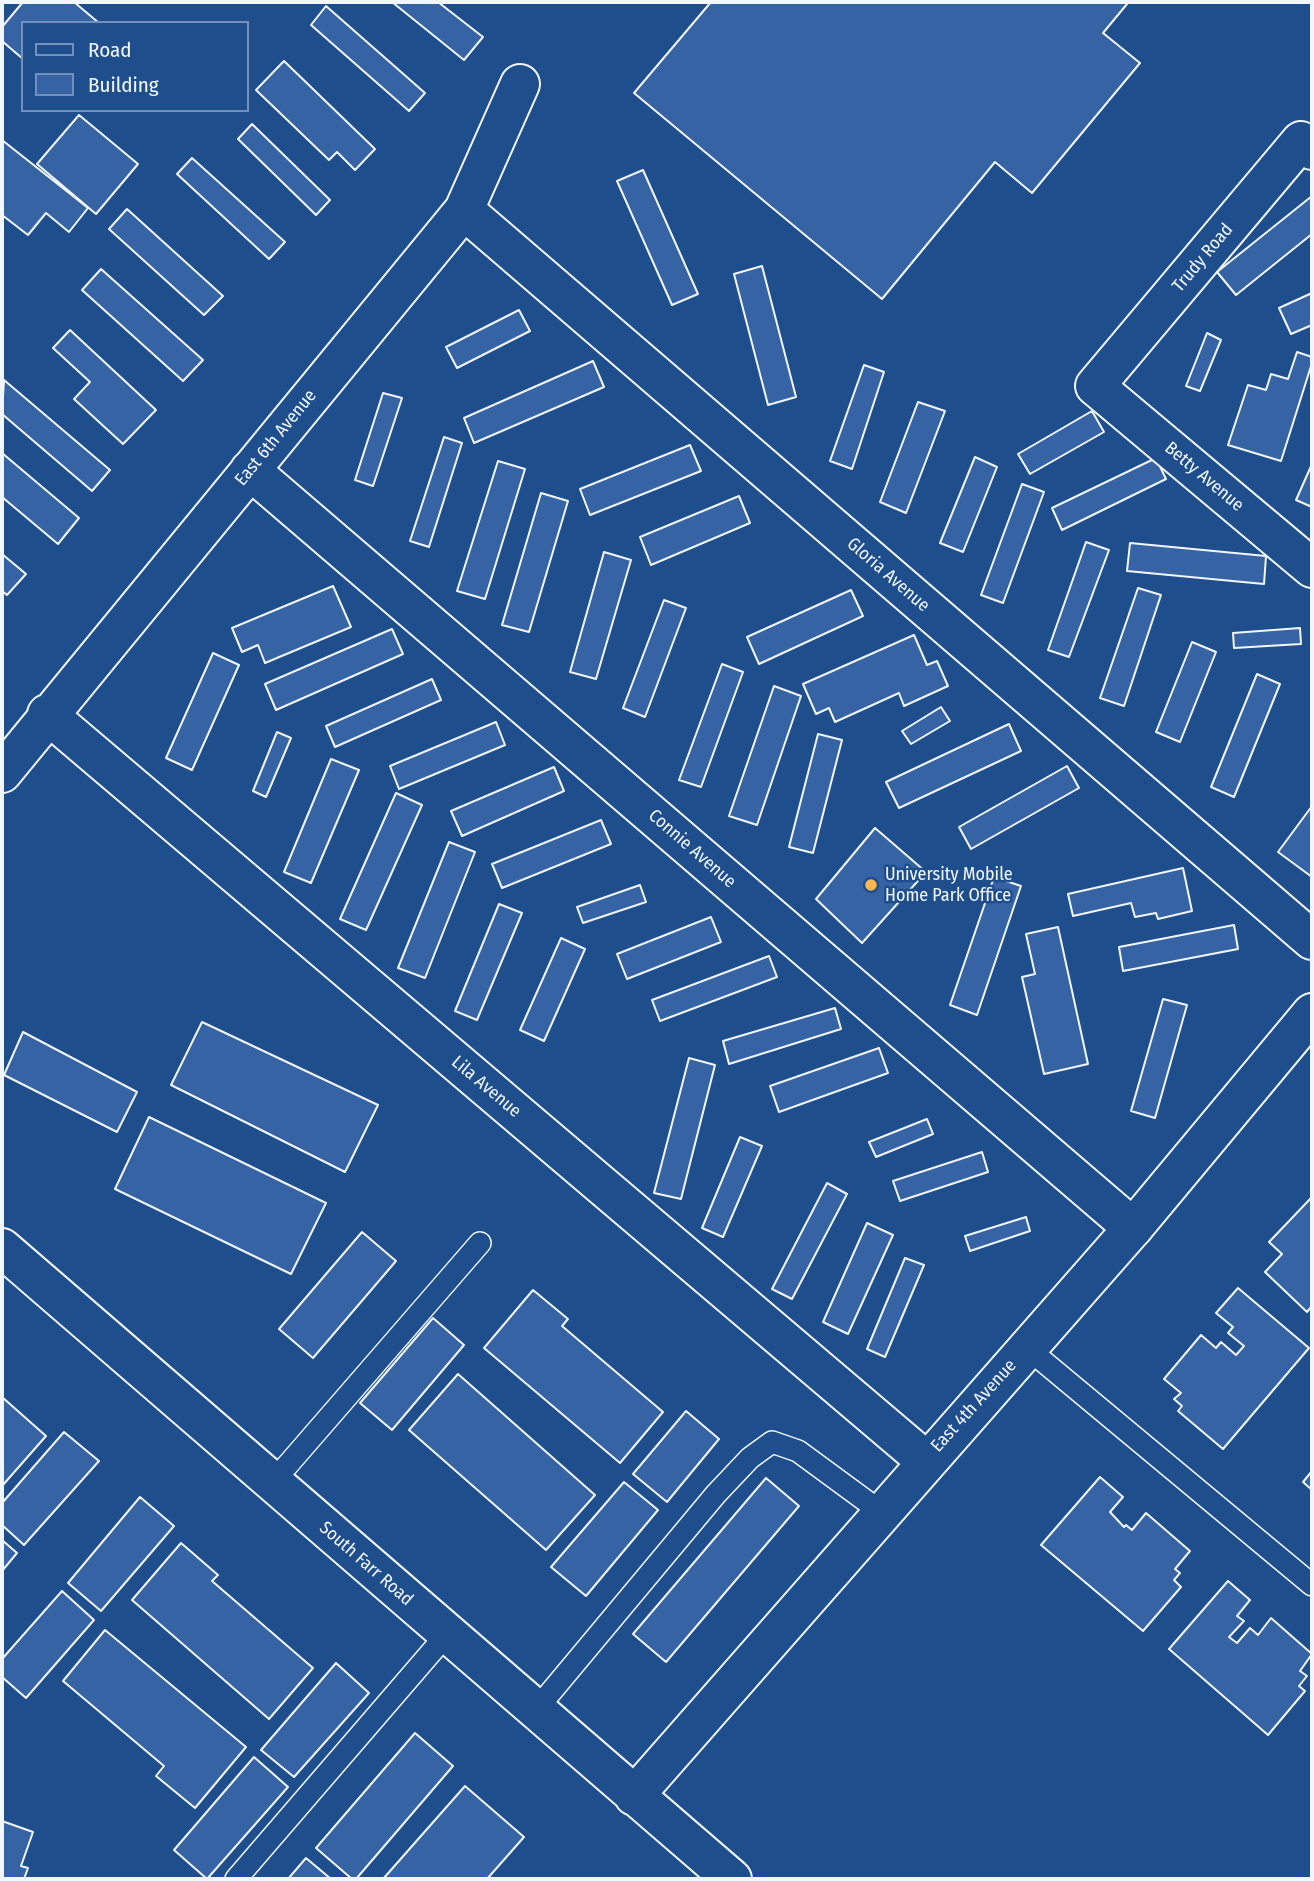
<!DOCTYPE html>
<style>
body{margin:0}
#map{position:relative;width:1314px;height:1881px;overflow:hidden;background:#1f4e8c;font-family:"Fira Sans Condensed",sans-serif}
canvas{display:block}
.frame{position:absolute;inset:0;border:4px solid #f2f6ff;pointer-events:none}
.legend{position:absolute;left:21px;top:21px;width:228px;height:91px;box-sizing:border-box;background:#1f4e8c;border:2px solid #7391ba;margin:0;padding:9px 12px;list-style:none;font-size:21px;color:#f2f6ff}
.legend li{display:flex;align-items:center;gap:14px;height:35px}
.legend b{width:35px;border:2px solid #7391ba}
</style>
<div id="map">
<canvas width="1314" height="1881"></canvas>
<div class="frame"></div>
<ul class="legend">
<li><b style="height:9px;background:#1f4e8c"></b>Road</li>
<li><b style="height:19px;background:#3563a3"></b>Building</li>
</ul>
</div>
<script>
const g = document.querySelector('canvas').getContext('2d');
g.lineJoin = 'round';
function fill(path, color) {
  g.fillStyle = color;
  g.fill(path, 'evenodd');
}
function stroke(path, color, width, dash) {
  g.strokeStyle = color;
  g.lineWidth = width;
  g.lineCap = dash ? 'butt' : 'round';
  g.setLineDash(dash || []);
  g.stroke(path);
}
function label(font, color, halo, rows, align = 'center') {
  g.font = font + ' "Fira Sans Condensed",sans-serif';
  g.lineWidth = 5;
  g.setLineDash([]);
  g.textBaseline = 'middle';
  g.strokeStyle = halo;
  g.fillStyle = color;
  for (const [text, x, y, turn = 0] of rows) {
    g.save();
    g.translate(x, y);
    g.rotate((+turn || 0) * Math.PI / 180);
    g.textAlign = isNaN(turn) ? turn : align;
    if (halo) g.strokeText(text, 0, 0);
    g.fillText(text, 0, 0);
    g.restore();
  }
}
const building = new Path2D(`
 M 23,2 L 74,2 L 99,23 L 23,23 L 23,59 L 2,41 L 2,27 Z
 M 392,2 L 438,2 L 483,37 L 464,60 Z
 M 711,2 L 1124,2 L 1127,4 L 1103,33 L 1140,63 L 1032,193 L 995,162 L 882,299 L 634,93 Z
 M 326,6 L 425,93 L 409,111 L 311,25 Z
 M 284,61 L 375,149 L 355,170 L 337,152 L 329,160 L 256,90 Z
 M 79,115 L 138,164 L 96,214 L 37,164 Z
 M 252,124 L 330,200 L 316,215 L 238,139 Z
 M 2,140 L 88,208 L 69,232 L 46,213 L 28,235 L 2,215 Z
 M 192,158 L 285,242 L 269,259 L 177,174 Z
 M 643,170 L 698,294 L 672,305 L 617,181 Z
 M 1312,196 L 1312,234 L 1236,295 L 1217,272 Z
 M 127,209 L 223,296 L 204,315 L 109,229 Z
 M 762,266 L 796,397 L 768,405 L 734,274 Z
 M 101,269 L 203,360 L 183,381 L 82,290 Z
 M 1312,293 L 1312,325 L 1291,334 L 1279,308 Z
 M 519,310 L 530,331 L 457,368 L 446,347 Z
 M 70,330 L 156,410 L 123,444 L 74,399 L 90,382 L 53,348 Z
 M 1207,333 L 1221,340 L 1200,391 L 1186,386 Z
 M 1297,352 L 1312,357 L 1312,363 L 1281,461 L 1228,445 L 1248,385 L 1266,390 L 1271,374 L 1288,379 Z
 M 593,361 L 604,387 L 474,443 L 464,418 Z
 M 864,365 L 884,372 L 852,469 L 830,461 Z
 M 4,380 L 110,470 L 92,491 L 2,414 Z
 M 383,393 L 402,398 L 373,486 L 355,480 Z
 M 918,402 L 945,411 L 906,513 L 880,502 Z
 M 1092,411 L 1104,432 L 1030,474 L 1018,454 Z
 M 444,437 L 462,443 L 429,547 L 410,541 Z
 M 690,445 L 701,471 L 590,515 L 580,489 Z
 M 2,453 L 79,518 L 58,544 L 2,497 Z
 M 975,457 L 997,467 L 963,552 L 940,543 Z
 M 1156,458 L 1166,479 L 1062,530 L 1052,508 Z
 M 498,461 L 525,469 L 485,599 L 457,591 Z
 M 1312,464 L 1312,507 L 1296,500 Z
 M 1022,484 L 1044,492 L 1003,603 L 981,595 Z
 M 541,493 L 568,501 L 529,632 L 502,625 Z
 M 739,496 L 750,523 L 651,565 L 640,537 Z
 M 1086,542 L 1109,550 L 1069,657 L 1048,650 Z
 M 1130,543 L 1266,556 L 1264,584 L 1127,571 Z
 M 604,552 L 631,560 L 596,679 L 570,672 Z
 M 2,554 L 26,574 L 7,595 L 2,591 Z
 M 333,586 L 351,627 L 265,663 L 258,645 L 242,652 L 232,628 Z
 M 1138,588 L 1161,595 L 1124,706 L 1100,698 Z
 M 851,590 L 863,616 L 759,664 L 747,637 Z
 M 664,600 L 686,608 L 645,717 L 623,708 Z
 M 1300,628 L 1301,644 L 1234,648 L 1233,633 Z
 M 392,629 L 403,654 L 276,710 L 265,684 Z
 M 914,635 L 927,665 L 937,661 L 948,686 L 904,706 L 899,693 L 835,722 L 829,708 L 816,714 L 803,684 Z
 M 1192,642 L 1216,652 L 1180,742 L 1156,732 Z
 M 213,653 L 239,665 L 192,770 L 166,758 Z
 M 722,664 L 743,672 L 701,787 L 679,780 Z
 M 1257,674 L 1280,684 L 1234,797 L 1211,787 Z
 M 432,679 L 441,700 L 335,747 L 326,726 Z
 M 774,686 L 801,696 L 757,825 L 729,816 Z
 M 941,707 L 950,721 L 911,744 L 902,731 Z
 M 496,722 L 505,745 L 399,789 L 390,766 Z
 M 1009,724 L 1021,751 L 899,808 L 886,782 Z
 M 277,732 L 291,738 L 266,797 L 253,791 Z
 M 818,734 L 842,740 L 813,853 L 789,847 Z
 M 331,759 L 359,770 L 311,883 L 284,872 Z
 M 1067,766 L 1079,788 L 971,849 L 959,827 Z
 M 554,767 L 564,791 L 462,836 L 451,811 Z
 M 396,793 L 422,805 L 366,930 L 340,919 Z
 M 1312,806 L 1312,877 L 1278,852 Z
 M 601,820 L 611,844 L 502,888 L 492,864 Z
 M 875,828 L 926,872 L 862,943 L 816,899 Z
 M 449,842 L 475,852 L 425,978 L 398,968 Z
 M 1183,868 L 1192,911 L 1158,919 L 1156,913 L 1135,917 L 1131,903 L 1073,916 L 1068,894 Z
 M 994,877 L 1021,886 L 977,1015 L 950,1005 Z
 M 640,885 L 646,902 L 583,923 L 577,907 Z
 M 499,904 L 522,913 L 477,1020 L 455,1011 Z
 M 711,917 L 721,942 L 627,979 L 617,954 Z
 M 1234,925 L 1238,949 L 1123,971 L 1119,947 Z
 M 1058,927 L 1088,1064 L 1044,1074 L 1022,977 L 1035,974 L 1026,934 Z
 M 561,938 L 585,949 L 544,1041 L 520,1030 Z
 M 769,956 L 777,977 L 660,1021 L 652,1000 Z
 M 1163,999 L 1187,1005 L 1155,1118 L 1131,1111 Z
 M 835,1008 L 841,1029 L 729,1064 L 723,1041 Z
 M 202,1022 L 378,1105 L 345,1172 L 171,1085 Z
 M 23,1032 L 137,1092 L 117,1132 L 4,1075 Z
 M 879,1048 L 888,1073 L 779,1112 L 770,1086 Z
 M 689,1058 L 715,1065 L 681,1199 L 654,1193 Z
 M 149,1117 L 326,1203 L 291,1274 L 115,1189 Z
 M 927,1119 L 933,1134 L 876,1157 L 869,1142 Z
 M 740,1137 L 762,1146 L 723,1237 L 702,1228 Z
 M 982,1152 L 988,1172 L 900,1201 L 893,1181 Z
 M 827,1183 L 847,1194 L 792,1299 L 772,1289 Z
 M 1312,1197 L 1312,1306 L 1307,1312 L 1265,1272 L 1282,1254 L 1269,1242 Z
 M 1026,1217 L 1030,1231 L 970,1251 L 965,1236 Z
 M 867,1223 L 893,1235 L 848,1334 L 823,1322 Z
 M 362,1232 L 396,1261 L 313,1358 L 279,1329 Z
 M 905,1258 L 924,1265 L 885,1357 L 867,1349 Z
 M 1238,1288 L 1309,1348 L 1223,1449 L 1178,1411 L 1182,1406 L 1174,1399 L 1181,1393 L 1164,1379 L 1201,1335 L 1216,1348 L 1221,1342 L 1236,1355 L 1244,1346 L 1228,1333 L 1233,1327 L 1216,1313 Z
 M 533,1290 L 568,1319 L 562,1326 L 663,1412 L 620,1463 L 484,1348 Z
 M 433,1318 L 464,1345 L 392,1430 L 360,1403 Z
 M 458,1374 L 595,1495 L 546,1550 L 409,1430 Z
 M 2,1397 L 46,1436 L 2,1486 Z
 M 686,1411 L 719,1439 L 667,1502 L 633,1474 Z
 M 64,1432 L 99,1461 L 24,1545 L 2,1525 L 2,1503 Z
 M 1312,1471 L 1312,1490 L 1303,1482 Z
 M 1100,1477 L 1123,1497 L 1110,1512 L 1124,1527 L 1126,1525 L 1132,1530 L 1146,1513 L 1190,1551 L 1175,1569 L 1180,1573 L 1174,1580 L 1181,1587 L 1143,1631 L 1041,1545 Z
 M 766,1478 L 799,1506 L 666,1662 L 633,1634 Z
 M 624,1482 L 658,1510 L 586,1596 L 551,1567 Z
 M 140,1497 L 174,1526 L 101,1611 L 68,1583 Z
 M 2,1540 L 17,1553 L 2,1571 Z
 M 181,1543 L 218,1575 L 212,1581 L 313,1668 L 269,1719 L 132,1600 Z
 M 1228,1581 L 1250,1600 L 1237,1616 L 1244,1621 L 1229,1637 L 1237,1643 L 1250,1628 L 1258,1635 L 1271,1618 L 1312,1654 L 1300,1671 L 1307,1676 L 1299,1686 L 1305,1691 L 1268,1735 L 1169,1649 Z
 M 62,1591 L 94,1620 L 26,1698 L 2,1677 L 2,1659 Z
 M 105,1630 L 246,1747 L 195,1808 L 156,1776 L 164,1766 L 63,1681 Z
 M 336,1663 L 369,1693 L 294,1777 L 261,1750 Z
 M 415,1733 L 453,1766 L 356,1879 L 352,1879 L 316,1848 Z
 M 254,1757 L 288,1787 L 207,1879 L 174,1850 Z
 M 465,1786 L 524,1837 L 487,1879 L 383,1879 Z
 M 2,1821 L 33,1832 L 21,1866 L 28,1868 L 24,1879 L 2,1879 Z
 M 306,1858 L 331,1879 L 288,1879 Z`);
fill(building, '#3563a3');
stroke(building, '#f2f6ff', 2);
const service = new Path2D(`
 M 1026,1347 L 1312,1585
 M 272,1483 L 480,1243
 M 535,1711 L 716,1494 L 750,1458 L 772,1442 L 798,1451 L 881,1512
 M 236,1879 L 447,1634`);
const minor = new Path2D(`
 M 1312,150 L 1301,141 L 1095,386 L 1312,568
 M 464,210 L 1312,940
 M 250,470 L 1133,1228
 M 47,714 L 925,1460
 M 2,773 L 464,210 L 520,84`);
const tertiary = new Path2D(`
 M 2,1248 L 732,1879
 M 634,1796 L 1133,1228 L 1312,1013`);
stroke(service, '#f2f6ff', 24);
stroke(minor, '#f2f6ff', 42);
stroke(tertiary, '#f2f6ff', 42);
stroke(service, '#1f4e8c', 21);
stroke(minor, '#1f4e8c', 38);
stroke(tertiary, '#1f4e8c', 38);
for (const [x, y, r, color] of [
 [871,885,7,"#ffb74d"]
]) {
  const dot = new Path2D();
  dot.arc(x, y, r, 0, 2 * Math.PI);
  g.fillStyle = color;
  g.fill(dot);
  stroke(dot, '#1f4e8c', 2.5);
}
label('18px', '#f2f6ff', '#1f4e8c', [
 ["Trudy Road",1203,258,-50],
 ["East 6th Avenue",276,438,-51],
 ["Betty Avenue",1204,477,40],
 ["Gloria Avenue",888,575,41],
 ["Connie Avenue",692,849,41],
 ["Lila Avenue",486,1087,40],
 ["East 4th Avenue",974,1406,-48],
 ["South Farr Road",366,1564,41]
]);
label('18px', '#f2f6ff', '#1f4e8c', [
 ["University Mobile",885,875],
 ["Home Park Office",885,896]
], 'left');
</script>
